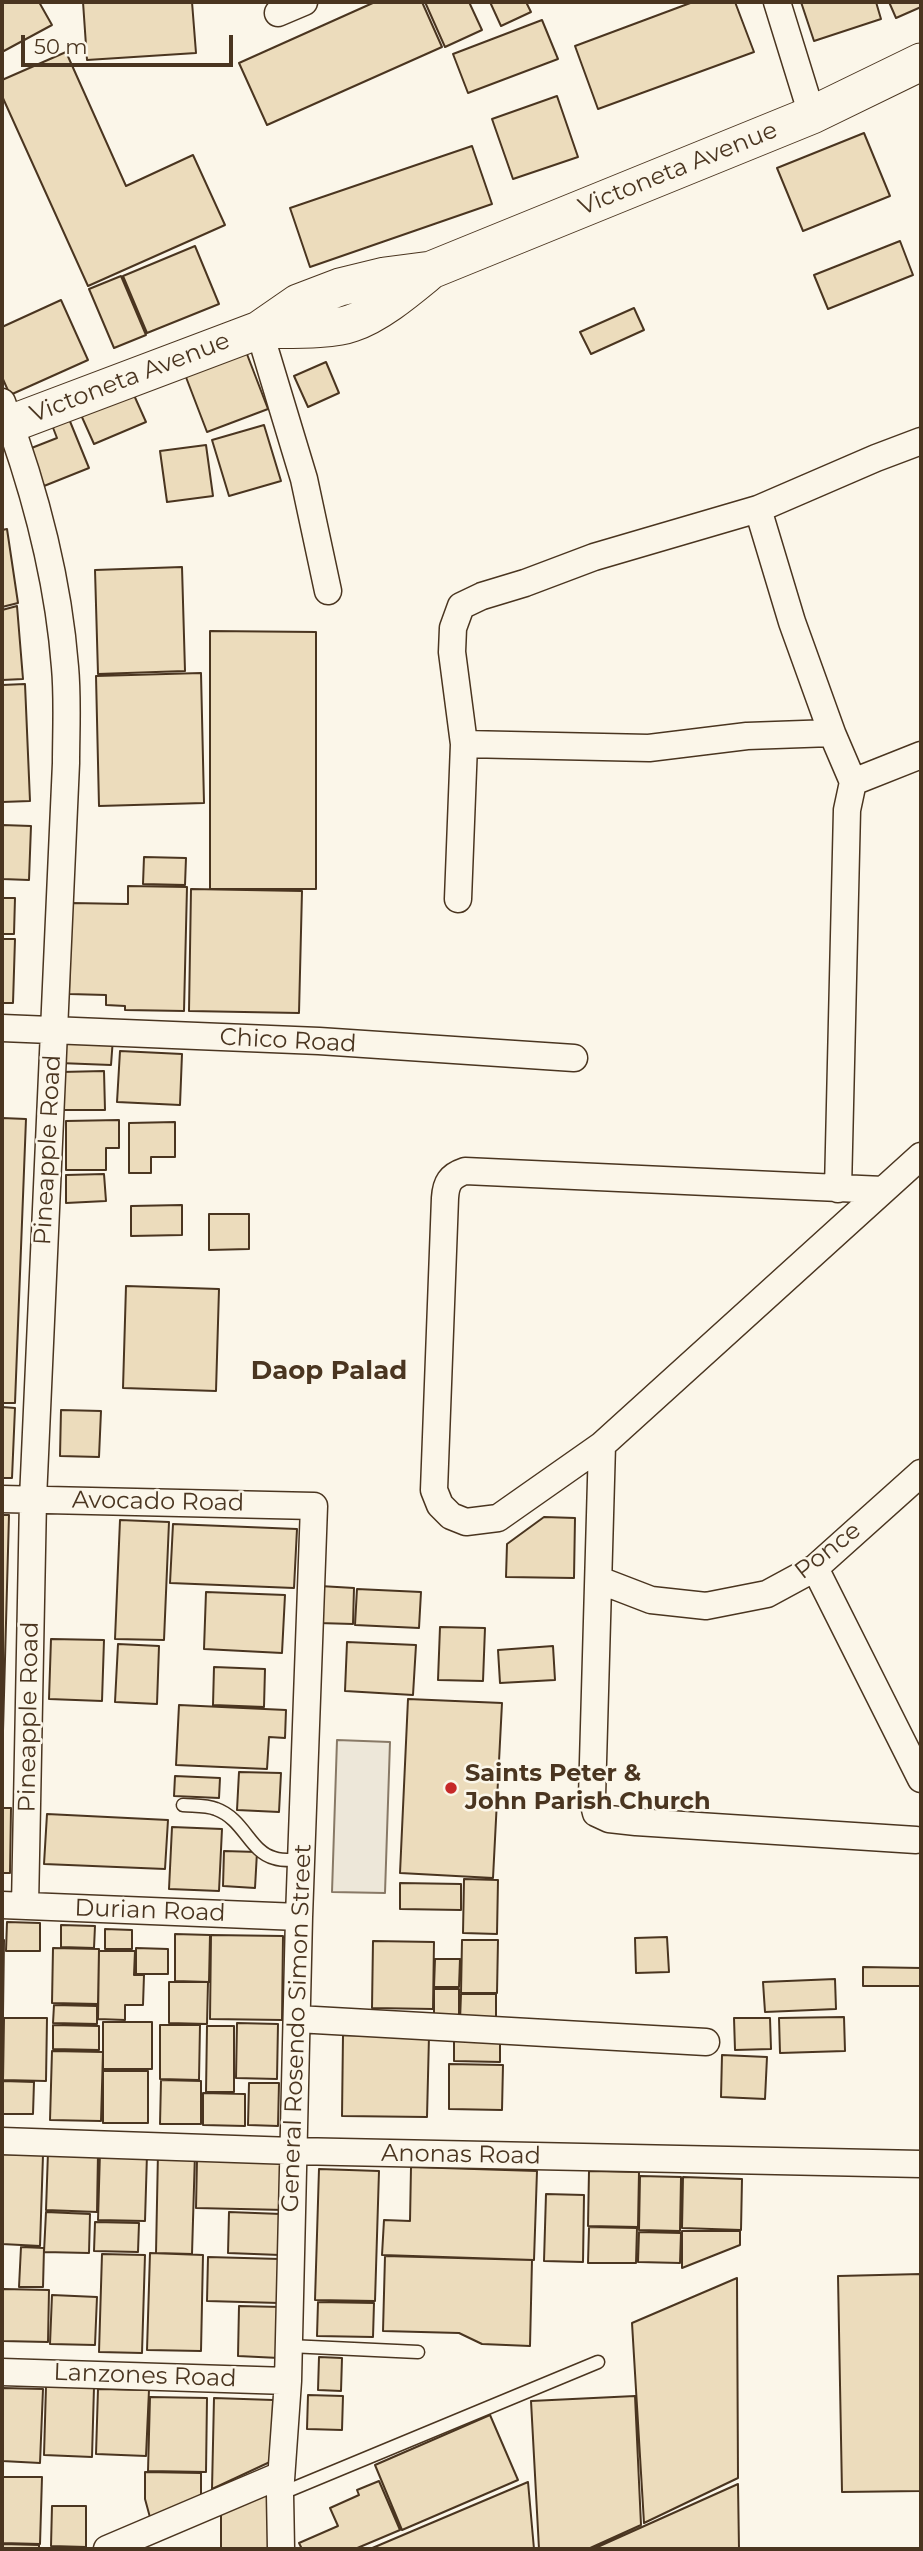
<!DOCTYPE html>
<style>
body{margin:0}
#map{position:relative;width:923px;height:2551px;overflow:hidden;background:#fbf6e9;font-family:Montserrat,sans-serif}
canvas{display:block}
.frame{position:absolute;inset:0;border:4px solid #4a3520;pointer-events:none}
.scale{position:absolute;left:21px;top:35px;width:212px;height:32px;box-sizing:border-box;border:4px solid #4a3520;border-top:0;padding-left:9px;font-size:21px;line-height:24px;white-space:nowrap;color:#4a3520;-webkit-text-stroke:5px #fbf6e9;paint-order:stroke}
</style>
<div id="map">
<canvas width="923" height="2551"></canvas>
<div class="frame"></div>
<div class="scale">50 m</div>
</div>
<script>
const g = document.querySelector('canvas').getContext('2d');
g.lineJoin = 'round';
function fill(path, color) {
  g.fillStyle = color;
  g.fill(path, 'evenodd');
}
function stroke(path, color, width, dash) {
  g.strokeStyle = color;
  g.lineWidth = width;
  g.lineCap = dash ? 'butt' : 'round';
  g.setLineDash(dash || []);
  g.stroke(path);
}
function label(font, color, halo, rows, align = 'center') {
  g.font = font + ' Montserrat,sans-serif';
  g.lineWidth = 5;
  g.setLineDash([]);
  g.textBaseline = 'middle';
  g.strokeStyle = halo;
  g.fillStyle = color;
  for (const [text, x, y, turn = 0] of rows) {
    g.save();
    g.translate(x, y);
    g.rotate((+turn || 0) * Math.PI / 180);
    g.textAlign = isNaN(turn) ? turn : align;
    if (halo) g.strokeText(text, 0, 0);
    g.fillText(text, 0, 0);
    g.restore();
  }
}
const parking = new Path2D(`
 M 337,1740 L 390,1742 L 385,1893 L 332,1892 Z`);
fill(parking, '#ede7d9');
stroke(parking, '#887966', 2);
const building = new Path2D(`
 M 2,2 L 39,2 L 52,25 L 2,52 Z
 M 83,2 L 192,2 L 196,53 L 87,60 Z
 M 375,2 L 422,2 L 442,47 L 267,125 L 239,63 Z
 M 425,2 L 469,2 L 482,30 L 445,47 Z
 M 490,2 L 526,2 L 531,12 L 501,26 Z
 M 693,2 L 735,2 L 754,52 L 598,109 L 575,46 Z
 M 801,2 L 876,2 L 881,19 L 814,41 Z
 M 889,2 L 921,2 L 921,7 L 896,18 Z
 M 542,20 L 558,59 L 468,93 L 453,54 Z
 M 66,52 L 126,186 L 193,155 L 225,225 L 88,286 L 2,96 L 2,80 Z
 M 557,96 L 578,157 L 513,179 L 492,119 Z
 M 864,133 L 890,196 L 803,231 L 777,168 Z
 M 472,146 L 492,204 L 310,267 L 290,208 Z
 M 900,241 L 913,275 L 828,309 L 814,275 Z
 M 195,246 L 219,304 L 147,333 L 123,276 Z
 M 121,276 L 146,335 L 114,348 L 89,289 Z
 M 61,300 L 88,360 L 10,395 L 2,377 L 2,327 Z
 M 634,308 L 644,330 L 591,354 L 580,332 Z
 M 245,349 L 268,409 L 207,432 L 184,372 Z
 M 326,362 L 339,393 L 308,407 L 294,376 Z
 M 129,384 L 146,422 L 94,444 L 77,406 Z
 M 67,414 L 89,468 L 44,486 L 29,449 L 57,438 L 50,420 Z
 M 264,425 L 281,481 L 229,496 L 212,440 Z
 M 206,445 L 213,496 L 167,502 L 160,451 Z
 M 7,529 L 18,603 L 2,607 L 2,530 Z
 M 182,567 L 185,671 L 98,674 L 95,570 Z
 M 17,606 L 23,679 L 2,680 L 2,610 Z
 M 210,631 L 316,632 L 316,889 L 210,889 Z
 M 201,673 L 204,803 L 99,806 L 96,676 Z
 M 25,684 L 30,801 L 2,802 L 2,685 Z
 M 2,825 L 31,826 L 29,880 L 2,879 Z
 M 144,857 L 186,858 L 185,885 L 143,884 Z
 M 128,886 L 187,887 L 184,1011 L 125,1010 L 125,1006 L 106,1005 L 106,995 L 69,994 L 71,903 L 128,904 Z
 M 191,889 L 302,891 L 299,1013 L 189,1011 Z
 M 2,898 L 15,898 L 14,934 L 2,934 Z
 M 2,939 L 15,939 L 13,1003 L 2,1003 Z
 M 60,1036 L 113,1038 L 111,1065 L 59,1063 Z
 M 120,1051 L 182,1054 L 180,1105 L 117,1102 Z
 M 104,1071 L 105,1110 L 62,1110 L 61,1072 Z
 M 2,1118 L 26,1119 L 15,1403 L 2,1403 Z
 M 119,1120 L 119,1148 L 106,1148 L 106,1170 L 66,1170 L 66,1121 Z
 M 175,1122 L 175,1157 L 151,1157 L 151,1173 L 129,1173 L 129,1123 Z
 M 104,1174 L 106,1201 L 66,1203 L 66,1175 Z
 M 182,1205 L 182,1235 L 131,1236 L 131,1206 Z
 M 209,1214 L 249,1214 L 249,1249 L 209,1250 Z
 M 126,1286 L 219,1289 L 216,1391 L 123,1388 Z
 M 2,1407 L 15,1408 L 12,1478 L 2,1478 Z
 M 61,1410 L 101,1411 L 99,1457 L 60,1456 Z
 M 2,1515 L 9,1515 L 3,1731 L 2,1731 Z
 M 544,1517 L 575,1518 L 574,1578 L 506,1577 L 507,1544 Z
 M 120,1520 L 169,1522 L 164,1640 L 115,1639 Z
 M 173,1524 L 297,1529 L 294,1588 L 170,1583 Z
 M 320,1586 L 354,1588 L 353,1624 L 318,1623 Z
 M 357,1589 L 421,1592 L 419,1628 L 355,1625 Z
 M 206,1592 L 285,1595 L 282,1653 L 204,1649 Z
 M 440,1627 L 485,1628 L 483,1681 L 438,1680 Z
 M 51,1639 L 104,1640 L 102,1701 L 49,1699 Z
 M 347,1642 L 416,1645 L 413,1695 L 345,1691 Z
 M 118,1644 L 159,1646 L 157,1704 L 115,1702 Z
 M 553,1646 L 555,1680 L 500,1683 L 498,1650 Z
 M 214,1667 L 265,1669 L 264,1707 L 213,1705 Z
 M 408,1699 L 502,1703 L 493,1878 L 400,1873 Z
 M 179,1705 L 286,1710 L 285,1738 L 269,1737 L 267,1769 L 176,1765 Z
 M 239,1772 L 281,1773 L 279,1812 L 237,1810 Z
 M 175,1776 L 220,1778 L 219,1798 L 174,1796 Z
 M 2,1808 L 11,1808 L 10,1873 L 2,1873 Z
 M 47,1814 L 168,1820 L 165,1869 L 44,1864 Z
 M 172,1827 L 222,1829 L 219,1891 L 169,1889 Z
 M 224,1851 L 257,1852 L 255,1888 L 223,1886 Z
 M 464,1879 L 498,1880 L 497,1934 L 463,1933 Z
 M 400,1883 L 461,1884 L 461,1910 L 400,1909 Z
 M 7,1922 L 40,1923 L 40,1951 L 6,1951 Z
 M 61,1925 L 95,1926 L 94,1948 L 61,1947 Z
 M 105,1929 L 132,1930 L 132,1949 L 105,1949 Z
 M 175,1934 L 210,1935 L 209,1982 L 175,1981 Z
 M 211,1935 L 283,1936 L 282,2020 L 210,2019 Z
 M 667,1937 L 669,1972 L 636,1973 L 635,1938 Z
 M 2,1940 L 4,1940 L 3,2014 L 2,2014 Z
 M 462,1940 L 498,1940 L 497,1993 L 461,1993 Z
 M 373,1941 L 434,1942 L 433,2009 L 372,2008 Z
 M 53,1948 L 99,1949 L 98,2004 L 52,2003 Z
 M 136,1948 L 168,1949 L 168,1974 L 136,1974 Z
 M 99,1951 L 135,1951 L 134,1975 L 144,1975 L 143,2005 L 125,2005 L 125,2020 L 98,2019 Z
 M 435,1959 L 460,1959 L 459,1987 L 434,1987 Z
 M 863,1967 L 921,1968 L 921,1986 L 863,1986 Z
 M 835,1979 L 836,2009 L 765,2012 L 763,1982 Z
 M 169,1982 L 208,1982 L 207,2024 L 169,2023 Z
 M 434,1989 L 459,1989 L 459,2022 L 434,2021 Z
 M 461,1994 L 496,1994 L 496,2021 L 460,2021 Z
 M 54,2005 L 97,2006 L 97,2024 L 53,2023 Z
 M 844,2017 L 845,2051 L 780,2053 L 779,2018 Z
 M 4,2018 L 47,2018 L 46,2081 L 3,2080 Z
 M 734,2018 L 770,2018 L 771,2049 L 735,2050 Z
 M 103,2022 L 152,2022 L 152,2069 L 103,2069 Z
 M 237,2023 L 278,2024 L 277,2079 L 236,2078 Z
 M 53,2025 L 99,2026 L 99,2050 L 53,2049 Z
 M 160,2025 L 200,2025 L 199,2080 L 160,2079 Z
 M 207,2026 L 234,2026 L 234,2092 L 206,2092 Z
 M 343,2035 L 429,2036 L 427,2117 L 342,2116 Z
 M 454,2036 L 500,2037 L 500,2062 L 454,2061 Z
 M 52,2051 L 103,2052 L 101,2121 L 50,2120 Z
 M 722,2055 L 767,2057 L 765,2099 L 721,2097 Z
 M 449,2064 L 503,2065 L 502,2110 L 449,2109 Z
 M 103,2071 L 148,2071 L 148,2123 L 103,2123 Z
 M 161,2080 L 201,2081 L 201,2124 L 160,2124 Z
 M 3,2081 L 34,2082 L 33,2114 L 2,2114 Z
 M 249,2083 L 279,2083 L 278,2126 L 248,2125 Z
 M 203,2093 L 245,2094 L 245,2126 L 203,2125 Z
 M 48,2152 L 98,2153 L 97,2212 L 46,2210 Z
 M 100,2152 L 147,2154 L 145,2221 L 98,2220 Z
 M 158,2152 L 195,2153 L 192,2254 L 156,2253 Z
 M 2,2154 L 43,2155 L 40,2246 L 2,2244 Z
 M 197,2160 L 287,2163 L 285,2210 L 196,2208 Z
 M 411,2167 L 537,2171 L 534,2260 L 382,2255 L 384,2220 L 410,2221 Z
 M 319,2169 L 379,2171 L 375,2301 L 315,2300 Z
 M 589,2171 L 639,2172 L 638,2227 L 588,2226 Z
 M 640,2176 L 681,2177 L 680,2231 L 639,2230 Z
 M 683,2177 L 742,2179 L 741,2230 L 682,2228 Z
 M 546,2194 L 584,2195 L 583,2262 L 544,2261 Z
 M 46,2212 L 90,2214 L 89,2253 L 44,2252 Z
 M 229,2212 L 281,2214 L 280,2255 L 228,2253 Z
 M 95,2222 L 139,2223 L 138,2252 L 94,2251 Z
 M 589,2227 L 637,2228 L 636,2263 L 588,2263 Z
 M 682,2231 L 740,2231 L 740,2245 L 682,2268 Z
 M 639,2232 L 681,2233 L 680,2263 L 638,2262 Z
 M 21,2247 L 44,2248 L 43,2287 L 19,2287 Z
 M 150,2253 L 203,2255 L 201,2351 L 147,2350 Z
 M 102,2254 L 145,2255 L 142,2353 L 99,2352 Z
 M 385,2256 L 532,2260 L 530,2346 L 482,2344 L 459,2333 L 383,2331 Z
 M 208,2257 L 280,2259 L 279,2303 L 207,2301 Z
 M 921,2274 L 921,2491 L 842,2492 L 838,2276 Z
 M 737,2278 L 738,2478 L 644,2523 L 632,2323 Z
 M 3,2289 L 49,2290 L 48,2342 L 2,2341 Z
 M 52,2295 L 97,2297 L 95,2345 L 50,2344 Z
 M 318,2302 L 374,2303 L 373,2337 L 317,2336 Z
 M 239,2306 L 281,2307 L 279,2358 L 238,2356 Z
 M 319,2357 L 342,2358 L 341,2391 L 318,2390 Z
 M 46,2386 L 94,2387 L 92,2457 L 44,2455 Z
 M 3,2388 L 43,2389 L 40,2463 L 2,2461 Z
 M 98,2389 L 149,2390 L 146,2456 L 96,2454 Z
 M 308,2395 L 343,2396 L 342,2430 L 307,2429 Z
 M 635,2396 L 641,2525 L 588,2549 L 539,2549 L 531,2401 Z
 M 150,2397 L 207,2398 L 206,2472 L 148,2471 Z
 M 214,2398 L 273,2400 L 272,2461 L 212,2489 Z
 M 490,2415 L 518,2480 L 402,2530 L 375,2465 Z
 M 145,2472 L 201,2473 L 201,2500 L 151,2521 L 145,2499 Z
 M 2,2477 L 42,2477 L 40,2544 L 2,2543 Z
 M 379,2481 L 400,2530 L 355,2549 L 302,2549 L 299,2543 L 338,2526 L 330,2508 L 359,2495 L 357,2490 Z
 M 528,2482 L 534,2549 L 370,2549 Z
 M 738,2484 L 739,2549 L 593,2549 Z
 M 268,2491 L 268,2549 L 221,2549 L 221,2508 Z
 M 52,2506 L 86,2506 L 86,2547 L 51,2546 Z
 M 2,2544 L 39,2545 L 39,2549 L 2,2549 Z`);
fill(building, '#ecdcbc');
stroke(building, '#4a3520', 2);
const lane = new Path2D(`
 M 183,1805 C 193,1806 206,1805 216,1809 C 244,1819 250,1852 274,1858 C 282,1861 293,1860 301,1860
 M 289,2346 L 418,2352
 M 280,2494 L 598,2362`);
const street = new Path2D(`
 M 777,2 L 812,115
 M 278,13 L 304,2
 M 259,330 L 304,479 L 328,591
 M 2,402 C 34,487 58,576 65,667 C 68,699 66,732 66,763 L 33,1499 L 25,1906
 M 758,509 L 792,622 L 832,733 L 853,782 L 921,755
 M 464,744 L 649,748 L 747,736 L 832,733
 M 458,899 L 464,744 L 452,652 L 453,628 L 461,606 L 482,596 L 525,583 L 594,557 L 758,509 L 876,458 L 921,441
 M 2,1028 L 319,1041 L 574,1058
 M 838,1189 L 847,810 L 853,782
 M 883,1190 L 465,1171 C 450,1176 446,1183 445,1198 L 434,1490 L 440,1505 L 451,1516 L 466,1522 L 498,1518 L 602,1445 L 921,1156
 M 602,1445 L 592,1797 L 596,1813 L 609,1819 L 636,1822 L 916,1840
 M 2,1499 L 314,1506 L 299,1917 L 288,2381 L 280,2494 L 281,2549
 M 815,1568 L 921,1779
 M 599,1580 L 651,1600 L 706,1606 L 767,1594 L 815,1568 L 921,1473
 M 2,1905 L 299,1917
 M 297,2019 L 706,2042
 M 2,2141 L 293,2151 L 921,2164
 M 2,2372 L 288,2381
 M 107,2549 L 281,2475`);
const secondary = new Path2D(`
 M 259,330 C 283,329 331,331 352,323 C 379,314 408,289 430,271
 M 2,427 L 259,330 L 298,303 L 340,287 L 385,276 L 431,270 L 812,115 L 921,62`);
stroke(lane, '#4a3520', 15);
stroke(street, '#4a3520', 29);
stroke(secondary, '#4a3520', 39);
stroke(lane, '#fbf6e9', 12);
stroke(street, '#fbf6e9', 26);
stroke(secondary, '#fbf6e9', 37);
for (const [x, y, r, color] of [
 [451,1788,7,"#c62828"]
]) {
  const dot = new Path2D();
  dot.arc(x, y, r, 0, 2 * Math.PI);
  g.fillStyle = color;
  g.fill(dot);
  stroke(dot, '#fbf6e9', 2.5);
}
label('24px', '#4a3520', '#fbf6e9', [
 ["Victoneta Avenue",678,169,-22],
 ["Victoneta Avenue",130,378,-21],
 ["Chico Road",288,1041,3],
 ["Pineapple Road",48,1150,-87],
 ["Avocado Road",158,1502,1],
 ["Ponce",828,1551,-38],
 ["Pineapple Road",29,1717,-89],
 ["Durian Road",150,1911,2],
 ["General Rosendo Simon Street",297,2028,-88],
 ["Anonas Road",461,2155,1],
 ["Lanzones Road",145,2376,2]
]);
label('bold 24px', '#4a3520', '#fbf6e9', [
 ["Saints Peter &",465,1774],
 ["John Parish Church",465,1802]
], 'left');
label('bold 26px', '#4a3520', '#fbf6e9', [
 ["Daop Palad",329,1371]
]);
</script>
